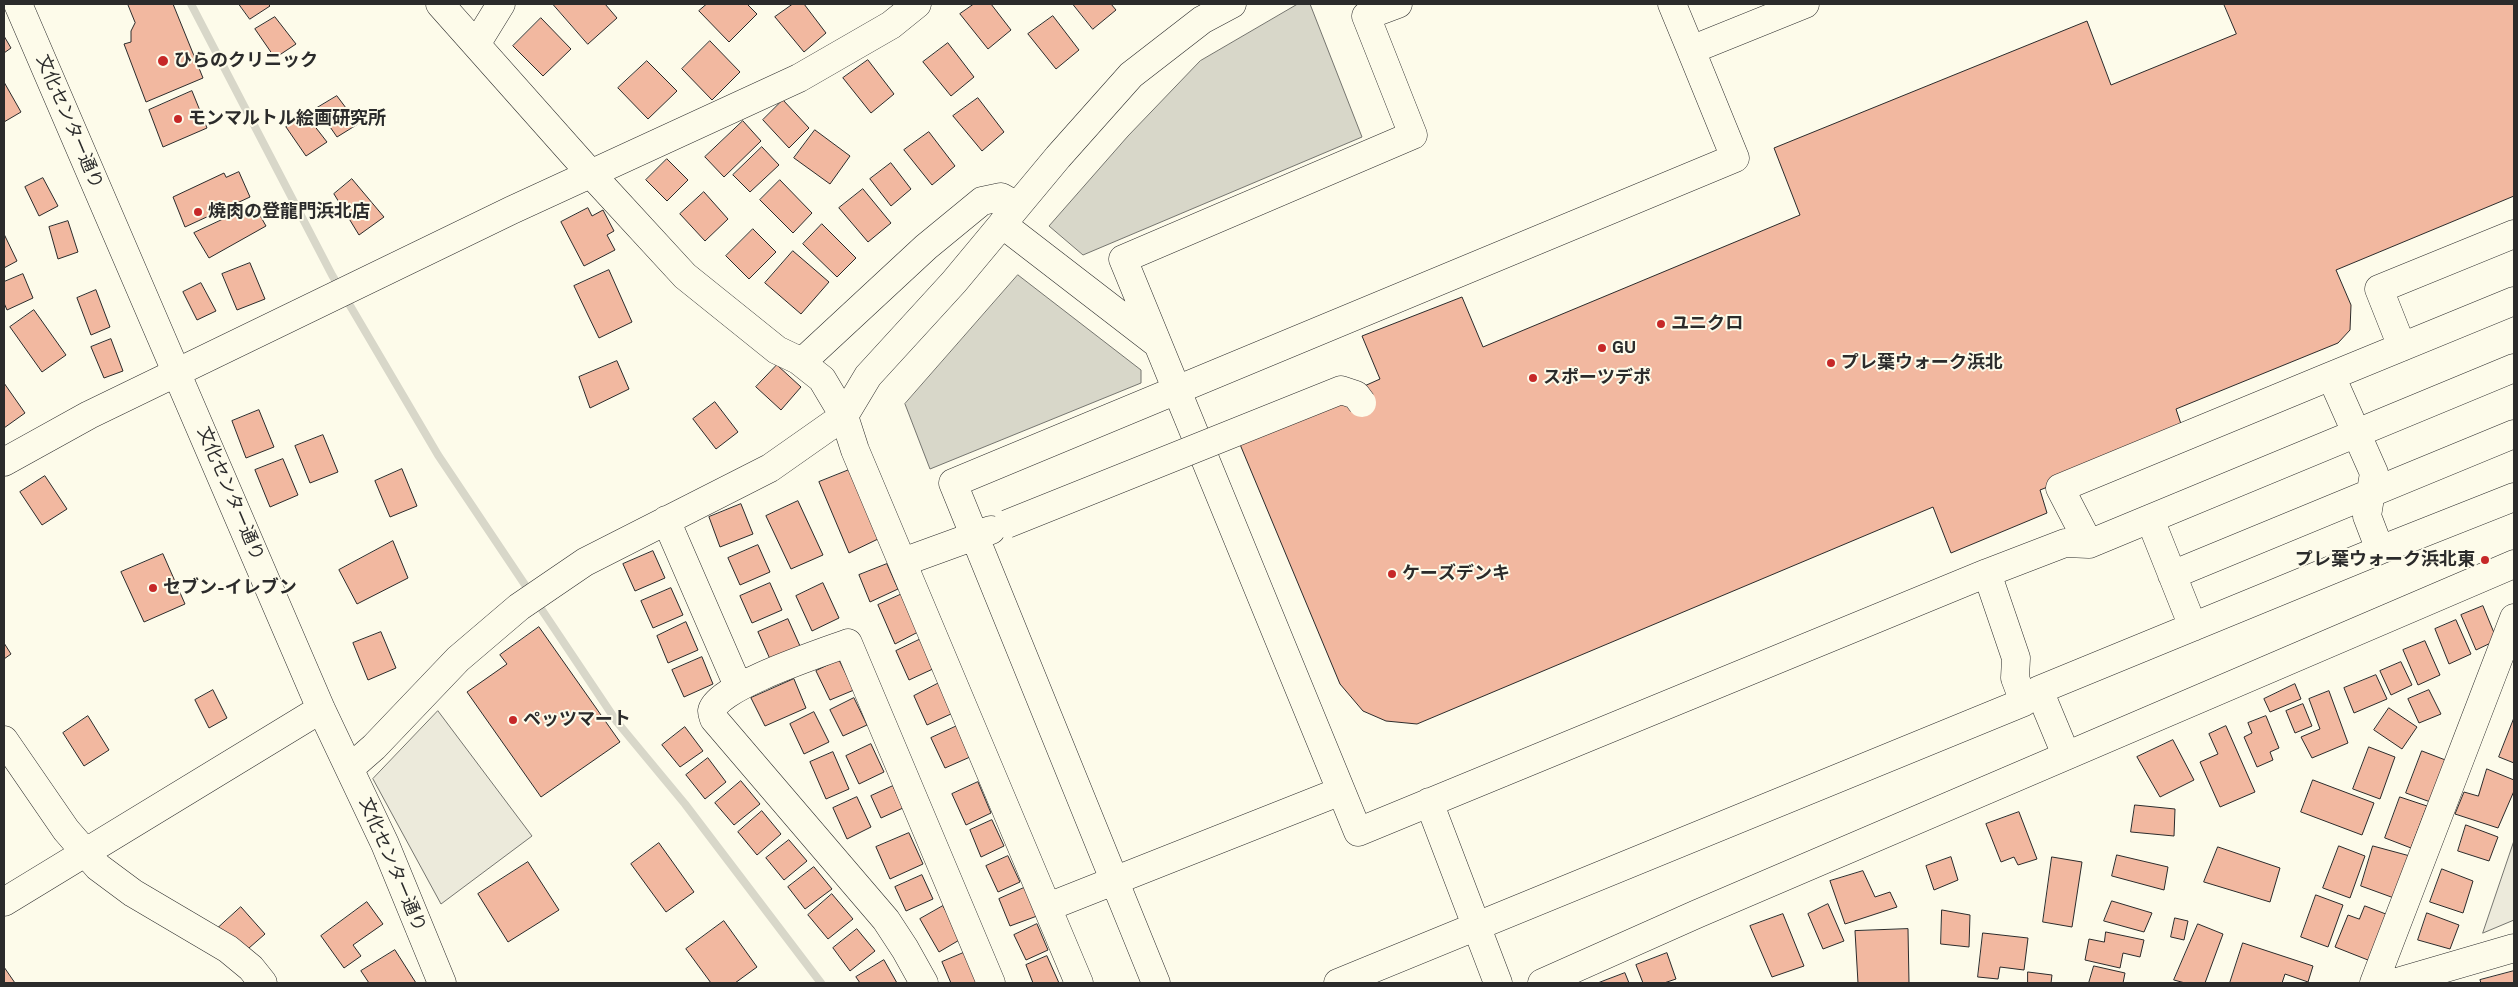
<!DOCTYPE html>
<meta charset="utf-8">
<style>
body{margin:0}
#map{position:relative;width:2518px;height:987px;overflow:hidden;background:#fdfbea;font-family:"Space Grotesk",sans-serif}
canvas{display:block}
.frame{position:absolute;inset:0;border:5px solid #2b2b2b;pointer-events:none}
</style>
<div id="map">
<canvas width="2518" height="987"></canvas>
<div class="frame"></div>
</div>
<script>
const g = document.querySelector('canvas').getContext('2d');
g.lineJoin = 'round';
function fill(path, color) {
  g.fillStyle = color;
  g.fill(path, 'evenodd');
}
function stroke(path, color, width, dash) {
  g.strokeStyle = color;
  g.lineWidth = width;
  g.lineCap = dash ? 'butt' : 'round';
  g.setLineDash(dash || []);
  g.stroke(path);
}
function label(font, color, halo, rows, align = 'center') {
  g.font = font + ' "Space Grotesk","Noto Sans JP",sans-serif';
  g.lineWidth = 4;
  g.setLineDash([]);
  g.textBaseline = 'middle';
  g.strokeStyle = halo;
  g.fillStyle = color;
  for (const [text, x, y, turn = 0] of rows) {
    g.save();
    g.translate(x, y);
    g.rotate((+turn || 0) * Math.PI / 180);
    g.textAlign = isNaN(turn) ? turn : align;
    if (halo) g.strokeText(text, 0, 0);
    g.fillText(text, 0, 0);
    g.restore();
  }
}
const parking = new Path2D(`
 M 438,711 L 532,836 L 441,904 L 373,779 Z
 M 2514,841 L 2514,920 L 2483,933 Z`);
fill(parking, '#eceadb');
stroke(parking, '#74746e', 1);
const water = new Path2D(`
 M 1298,4 L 1310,4 L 1362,137 L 1083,255 L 1049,226 L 1128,136 L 1200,61 Z
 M 1018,275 L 1141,370 L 1141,383 L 930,469 L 905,404 Z`);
fill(water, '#d8d7c9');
stroke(water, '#74746e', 1);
stroke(new Path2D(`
 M 191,4 L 332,275 L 438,455 L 617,722 L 685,804 L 821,983`), '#d8d7c9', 8);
const building = new Path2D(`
 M 128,4 L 173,4 L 203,78 L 146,102 L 124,44 L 131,42 L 131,31 L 135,23 Z
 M 239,4 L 268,4 L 270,6 L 250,19 Z
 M 553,4 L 605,4 L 617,18 L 588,44 Z
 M 707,4 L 747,4 L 757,14 L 729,42 L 699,11 Z
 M 793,4 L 804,4 L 826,33 L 804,52 L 775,17 Z
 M 974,4 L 991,4 L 1011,30 L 988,49 L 960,14 Z
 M 1073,4 L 1111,4 L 1116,10 L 1093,29 Z
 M 2224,4 L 2514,4 L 2514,196 L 2336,270 L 2351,305 L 2350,330 L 2338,343 L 2176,409 L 2184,433 L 2040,490 L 2047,513 L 1951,553 L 1933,507 L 1417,724 L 1386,721 L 1363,711 L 1340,684 L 1239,442 L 1380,379 L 1362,336 L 1462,297 L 1483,347 L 1800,215 L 1774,148 L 2087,21 L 2111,85 L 2236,34 Z
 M 1053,16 L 1079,50 L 1056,69 L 1028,34 Z
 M 275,17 L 296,44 L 275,58 L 255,29 Z
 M 541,18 L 571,49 L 543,76 L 513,46 Z
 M 4,36 L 11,48 L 4,53 Z
 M 710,41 L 740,72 L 712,100 L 682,69 Z
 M 948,43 L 974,77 L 951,96 L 923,62 Z
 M 868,60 L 894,94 L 871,113 L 843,78 Z
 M 647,61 L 677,91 L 648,119 L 618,88 Z
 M 4,82 L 21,112 L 4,122 Z
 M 192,91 L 207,128 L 163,147 L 149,110 Z
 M 337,96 L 358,124 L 337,137 L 317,108 Z
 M 978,98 L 1004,132 L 982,151 L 953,116 Z
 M 783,100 L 809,128 L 789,148 L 763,120 Z
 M 306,115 L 327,142 L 306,156 L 286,127 Z
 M 743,121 L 761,141 L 724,177 L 705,157 Z
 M 815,130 L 850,156 L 830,184 L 794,158 Z
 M 929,132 L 955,166 L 932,185 L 904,150 Z
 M 762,147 L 779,165 L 750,192 L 733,175 Z
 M 667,159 L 688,180 L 667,201 L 646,180 Z
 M 891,163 L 911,189 L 891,206 L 870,179 Z
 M 239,172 L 250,197 L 185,227 L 173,197 L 224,173 L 226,177 Z
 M 43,178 L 58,206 L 39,216 L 25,187 Z
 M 352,179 L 384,217 L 359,235 L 334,194 Z
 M 780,180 L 812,213 L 793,233 L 760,200 Z
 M 863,189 L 891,223 L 868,242 L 839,208 Z
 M 704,192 L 728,219 L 705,241 L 680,214 Z
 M 254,205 L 266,226 L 209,258 L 194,233 Z
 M 588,208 L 592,216 L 603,210 L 614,231 L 607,235 L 615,250 L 584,266 L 561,222 Z
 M 68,221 L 78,252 L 58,259 L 49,227 Z
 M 822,224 L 856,258 L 837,277 L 803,244 Z
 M 753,229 L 776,252 L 749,279 L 726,256 Z
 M 4,234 L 17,261 L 4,268 Z
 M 793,251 L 829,282 L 801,314 L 765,283 Z
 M 250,263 L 265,299 L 237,310 L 222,274 Z
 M 609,270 L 632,322 L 599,338 L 574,286 Z
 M 23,274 L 33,298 L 7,310 L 4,303 L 4,282 Z
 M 201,283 L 216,311 L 197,320 L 183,292 Z
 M 96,290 L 110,327 L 91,335 L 77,298 Z
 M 34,310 L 66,355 L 42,372 L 10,327 Z
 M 111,339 L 123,371 L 104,378 L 91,347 Z
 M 617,361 L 629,389 L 590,408 L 579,377 Z
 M 777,365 L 801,387 L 781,410 L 756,387 Z
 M 4,383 L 25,413 L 4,428 Z
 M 715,402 L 738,432 L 716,449 L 693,419 Z
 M 259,410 L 274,447 L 246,458 L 232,421 Z
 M 323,435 L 338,472 L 310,483 L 295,446 Z
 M 283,459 L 298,495 L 270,507 L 255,470 Z
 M 402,469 L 417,506 L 390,517 L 375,481 Z
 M 849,470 L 878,539 L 849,553 L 819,482 Z
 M 45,476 L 67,509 L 42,525 L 20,492 Z
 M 798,501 L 823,555 L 791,569 L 766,516 Z
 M 741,504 L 753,534 L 720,547 L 709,517 Z
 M 393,541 L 408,578 L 357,604 L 339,570 Z
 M 758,545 L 770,572 L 740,585 L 728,558 Z
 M 653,551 L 665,578 L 635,591 L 623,564 Z
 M 163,554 L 185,604 L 144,622 L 121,572 Z
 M 887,564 L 898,589 L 870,602 L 859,575 Z
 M 770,583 L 782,610 L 752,623 L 740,596 Z
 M 823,583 L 839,618 L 812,631 L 796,596 Z
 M 671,588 L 683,615 L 653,628 L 641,601 Z
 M 902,594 L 918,632 L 895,644 L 878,605 Z
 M 2483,606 L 2497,640 L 2476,650 L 2461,615 Z
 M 788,619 L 800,646 L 770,659 L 758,632 Z
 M 2456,620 L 2471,654 L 2449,664 L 2435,629 Z
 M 686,622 L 698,650 L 668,663 L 657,636 Z
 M 539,627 L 620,742 L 541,797 L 467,692 L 507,664 L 500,655 Z
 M 381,632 L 396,668 L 368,680 L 353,643 Z
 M 923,638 L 935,668 L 909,680 L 896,651 Z
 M 2425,641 L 2440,675 L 2418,685 L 2403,650 Z
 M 4,643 L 11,654 L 4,659 Z
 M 702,657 L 713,684 L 684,697 L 672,670 Z
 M 839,660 L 854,690 L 830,700 L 816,671 Z
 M 2401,662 L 2412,685 L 2391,695 L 2380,671 Z
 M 2376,675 L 2387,699 L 2354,713 L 2344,688 Z
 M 794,679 L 806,708 L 765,726 L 751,698 Z
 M 939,683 L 953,713 L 927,725 L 914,696 Z
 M 2295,684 L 2301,699 L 2270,712 L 2264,699 Z
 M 213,690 L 227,718 L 209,728 L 195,700 Z
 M 2429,690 L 2441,714 L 2419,723 L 2408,699 Z
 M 2329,691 L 2348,743 L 2312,758 L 2301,737 L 2320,729 L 2309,699 Z
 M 854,698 L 867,725 L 843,736 L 830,710 Z
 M 2303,704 L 2312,726 L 2295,733 L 2286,711 Z
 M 2389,708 L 2417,727 L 2402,749 L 2374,730 Z
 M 814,712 L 829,742 L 804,754 L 790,724 Z
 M 88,716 L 109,750 L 84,766 L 63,733 Z
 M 2266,716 L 2279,748 L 2270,752 L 2273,760 L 2257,767 L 2244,737 L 2252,733 L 2248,723 Z
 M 2514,718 L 2514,763 L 2499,757 Z
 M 957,726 L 970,757 L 945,768 L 931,738 Z
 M 2226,726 L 2255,792 L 2220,807 L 2200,762 L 2218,754 L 2209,734 Z
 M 685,727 L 703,751 L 680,767 L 662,745 Z
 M 2173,740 L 2194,780 L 2160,797 L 2137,757 Z
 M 871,744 L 884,772 L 859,784 L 846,756 Z
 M 2369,747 L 2395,757 L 2380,799 L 2353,789 Z
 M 2422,751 L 2448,761 L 2433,803 L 2406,793 Z
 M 833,752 L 849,789 L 826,799 L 810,762 Z
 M 708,758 L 726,782 L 705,799 L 686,775 Z
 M 2487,769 L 2514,780 L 2514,791 L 2498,828 L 2455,814 L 2464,792 L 2478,796 Z
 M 2313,780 L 2374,803 L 2362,835 L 2301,812 Z
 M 741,781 L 760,804 L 734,825 L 715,803 Z
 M 978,782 L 991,813 L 966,825 L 952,794 Z
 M 893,786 L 903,808 L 881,818 L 871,796 Z
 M 857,797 L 871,827 L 847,839 L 833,808 Z
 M 2400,797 L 2427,806 L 2411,848 L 2385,838 Z
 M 2135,805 L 2175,809 L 2174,836 L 2131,832 Z
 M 762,811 L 781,834 L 757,855 L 738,832 Z
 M 2019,812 L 2037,859 L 2018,865 L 2014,857 L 2001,862 L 1986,824 Z
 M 992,820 L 1004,846 L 981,857 L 970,830 Z
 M 2466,825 L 2498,837 L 2489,861 L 2458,851 Z
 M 909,833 L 923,864 L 890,879 L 876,847 Z
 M 789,840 L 807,861 L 784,880 L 766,858 Z
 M 659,843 L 694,892 L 666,912 L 631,864 Z
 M 2339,846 L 2365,856 L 2350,898 L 2323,888 Z
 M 2373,846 L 2410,856 L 2394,898 L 2361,886 Z
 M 2218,847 L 2280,868 L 2270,902 L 2204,882 Z
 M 2117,855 L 2168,867 L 2164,890 L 2112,876 Z
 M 1008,856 L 1020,882 L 998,892 L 986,866 Z
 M 1951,857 L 1958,880 L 1934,890 L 1926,866 Z
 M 2052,857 L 2082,862 L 2072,927 L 2043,922 Z
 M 528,862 L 559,910 L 508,942 L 478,894 Z
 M 814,867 L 832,889 L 805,909 L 788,887 Z
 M 2442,869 L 2473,881 L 2463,913 L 2430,902 Z
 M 1863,871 L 1875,897 L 1890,892 L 1897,907 L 1845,924 L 1830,881 Z
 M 922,875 L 933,899 L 906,911 L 895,887 Z
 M 1026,887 L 1037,916 L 1010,926 L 999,899 Z
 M 832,894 L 853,919 L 828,939 L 808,915 Z
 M 2316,895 L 2343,905 L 2328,947 L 2301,937 Z
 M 2112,901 L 2152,913 L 2144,932 L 2104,921 Z
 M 367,902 L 383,924 L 353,945 L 361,956 L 344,968 L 321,936 Z
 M 1828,904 L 1844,941 L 1823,949 L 1808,914 Z
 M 943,906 L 961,939 L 939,952 L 920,919 Z
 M 2365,906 L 2391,916 L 2373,962 L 2335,947 L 2348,915 L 2359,919 Z
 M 241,907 L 265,934 L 241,955 L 218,928 Z
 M 1942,910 L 1970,915 L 1969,947 L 1941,944 Z
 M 2427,913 L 2459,925 L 2450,949 L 2418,940 Z
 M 1783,914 L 1804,966 L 1772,977 L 1750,926 Z
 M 2175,918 L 2188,921 L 2184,940 L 2171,937 Z
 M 724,921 L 757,967 L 735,983 L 711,983 L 686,949 Z
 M 1037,924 L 1048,950 L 1026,960 L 1014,935 Z
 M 2198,924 L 2223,934 L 2205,983 L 2185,983 L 2174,980 Z
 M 857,929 L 875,951 L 850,971 L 833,948 Z
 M 1908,929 L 1909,983 L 1858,983 L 1855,931 Z
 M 2106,932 L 2144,940 L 2140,957 L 2123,953 L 2120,968 L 2085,960 L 2089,939 L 2104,942 Z
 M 1983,933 L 2028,938 L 2024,970 L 2000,967 L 1998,979 L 1978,977 Z
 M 2243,943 L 2313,966 L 2308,982 L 2285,974 L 2282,983 L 2230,983 Z
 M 395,950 L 416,983 L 369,983 L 361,971 Z
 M 968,951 L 981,983 L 951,983 L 942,962 Z
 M 1667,953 L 1676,979 L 1664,983 L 1643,983 L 1636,965 Z
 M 1047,956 L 1059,983 L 1033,983 L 1026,965 Z
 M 884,960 L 897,983 L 860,983 L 856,977 Z
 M 2094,966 L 2125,973 L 2123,983 L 2089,983 Z
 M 4,967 L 15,983 L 4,983 Z
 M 2514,971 L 2514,983 L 2481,983 L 2480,980 Z
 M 2028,972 L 2052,975 L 2051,983 L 2028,983 Z
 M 1625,973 L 1629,983 L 1598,983 Z`);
fill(building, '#f2b8a0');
stroke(building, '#2b2b2b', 1);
const minor = new Path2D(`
 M 18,4 L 321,709 L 385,844 L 442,983
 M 440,4 L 592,175 L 685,276 L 777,350 L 798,360 L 822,379 L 844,416 L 855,450 L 1079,983
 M 1672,4 L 1691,50
 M 477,43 L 501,4
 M 1002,224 L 1155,342
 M 2402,347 L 2379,289 L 2514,234
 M 802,362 L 926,247 L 982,201 L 1001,197 L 1017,206
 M 2331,376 L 2514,301
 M 4,462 L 89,415 L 512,210 L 799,78 L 891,25 L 917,4
 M 2150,519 L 2193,627
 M 666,520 L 738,686
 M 2380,550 L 2514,497
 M 903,562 L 991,530
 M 1987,573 L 2065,543 L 2089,544 L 2514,368
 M 2172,575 L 2514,434
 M 4,740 L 66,830 L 98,867 L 133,893 L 228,949 L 251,968 L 263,983
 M 2066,755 L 2039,690 L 2380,550 L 2367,516 L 2374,473 L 2331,376 L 2060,488 L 2089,544
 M 350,768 L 374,747 L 458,659 L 519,607 L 585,562 L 770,468 L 844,416 L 868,376 L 954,282 L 1058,157 L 1131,75 L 1202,20 L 1232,4
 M 1429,802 L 1498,983
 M 4,902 L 321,709
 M 1048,907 L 1341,791
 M 924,983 L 905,949 L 886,920 L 714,719 C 713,716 712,714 712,711 C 716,687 824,652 848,643 L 991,983
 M 1156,983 L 953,483 L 1735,158 L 1691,50 L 1805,4
 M 1338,983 L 2024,702 L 2015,678 L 2016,658 L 1987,573 L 1358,832 L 1123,259 L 1413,135 L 1366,16 L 1398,4
 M 1542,983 L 1697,914 L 2514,564
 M 2374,983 L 2514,618
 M 2394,983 L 2514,948`);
stroke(minor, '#2b2b2b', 29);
stroke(minor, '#fdfbea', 28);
const minorBridge = new Path2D(`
 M 1007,524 L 1341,390 L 1356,395 L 1362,403`);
stroke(minorBridge, '#2b2b2b', 29, []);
stroke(minorBridge, '#fdfbea', 28);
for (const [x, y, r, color] of [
 [163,61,6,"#c62828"],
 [178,119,5,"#c62828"],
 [198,212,5,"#c62828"],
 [1661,324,5,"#c62828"],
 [1602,348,5,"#c62828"],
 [1831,363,5,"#c62828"],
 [1533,378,5,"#c62828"],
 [2485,560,5,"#c62828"],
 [1392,574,5,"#c62828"],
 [153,588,5,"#c62828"],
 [513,720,5,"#c62828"]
]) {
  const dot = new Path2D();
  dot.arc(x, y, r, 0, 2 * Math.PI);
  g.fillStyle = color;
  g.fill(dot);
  stroke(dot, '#fdfbea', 2);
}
label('bold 18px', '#2b2b2b', '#fdfbea', [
 ["ひらのクリニック",174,61],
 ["モンマルトル絵画研究所",188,119],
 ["焼肉の登龍門浜北店",208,212],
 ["ユニクロ",1671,324],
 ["GU",1612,348],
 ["プレ葉ウォーク浜北",1841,363],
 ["スポーツデポ",1543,378],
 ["プレ葉ウォーク浜北東",2475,560,"right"],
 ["ケーズデンキ",1402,574],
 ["セブン-イレブン",163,588],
 ["ペッツマート",523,720]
], 'left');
label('18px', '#2b2b2b', '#fdfbea', [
 ["文化センター通り",69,122,67],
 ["文化センター通り",230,494,67],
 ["文化センター通り",392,865,67]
]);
</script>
